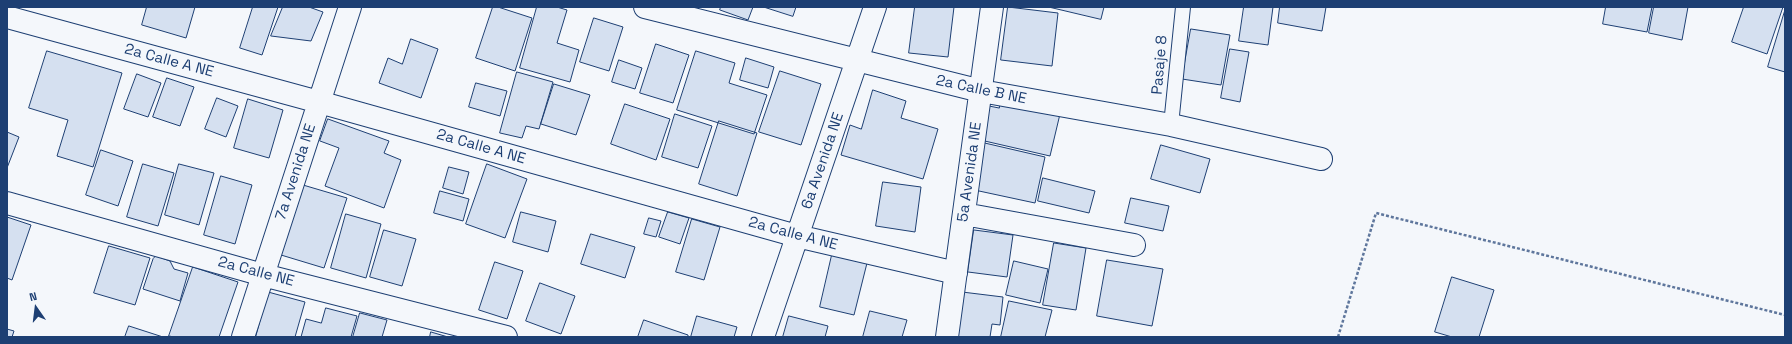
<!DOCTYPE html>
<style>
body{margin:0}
#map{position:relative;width:1792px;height:344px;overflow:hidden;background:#f4f7fb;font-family:"Space Grotesk",sans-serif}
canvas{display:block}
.frame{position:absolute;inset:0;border:8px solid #1d3f73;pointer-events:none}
.north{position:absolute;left:16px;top:288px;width:40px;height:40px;-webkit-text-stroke:3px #f4f7fb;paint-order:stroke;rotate:346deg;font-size:11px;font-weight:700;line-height:16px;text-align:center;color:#1d3f73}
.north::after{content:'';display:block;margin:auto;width:14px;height:18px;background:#1d3f73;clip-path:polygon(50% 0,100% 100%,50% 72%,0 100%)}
</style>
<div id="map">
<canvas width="1792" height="344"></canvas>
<div class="frame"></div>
<div class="north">N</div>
</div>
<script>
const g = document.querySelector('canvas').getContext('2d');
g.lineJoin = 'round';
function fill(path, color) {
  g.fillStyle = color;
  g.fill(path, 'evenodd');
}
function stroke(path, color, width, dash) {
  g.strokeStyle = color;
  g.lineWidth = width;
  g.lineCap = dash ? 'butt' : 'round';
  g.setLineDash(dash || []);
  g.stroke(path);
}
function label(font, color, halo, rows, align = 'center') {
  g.font = font + ' "Space Grotesk",sans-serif';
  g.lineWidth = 3;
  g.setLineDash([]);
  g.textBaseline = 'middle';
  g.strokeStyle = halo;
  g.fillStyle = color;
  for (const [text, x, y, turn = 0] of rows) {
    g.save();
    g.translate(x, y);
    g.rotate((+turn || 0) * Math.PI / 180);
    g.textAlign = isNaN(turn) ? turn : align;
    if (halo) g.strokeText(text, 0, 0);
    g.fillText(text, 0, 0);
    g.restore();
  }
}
const building = new Path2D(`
 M 147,7 L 195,7 L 186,38 L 142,25 Z
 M 253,7 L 278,7 L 262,55 L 240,48 Z
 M 283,7 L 309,7 L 323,12 L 311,41 L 271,36 Z
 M 493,7 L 498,7 L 532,18 L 515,71 L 476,58 Z
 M 537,7 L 557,7 L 567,10 L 557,43 L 579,50 L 570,82 L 520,68 Z
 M 721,7 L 753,7 L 748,20 L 720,10 Z
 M 764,7 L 796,7 L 793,16 Z
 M 915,7 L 954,7 L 948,57 L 909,53 Z
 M 1008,7 L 1058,13 L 1052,66 L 1001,60 Z
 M 1049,7 L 1104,7 L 1101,19 Z
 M 1244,7 L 1273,7 L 1268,45 L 1239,41 Z
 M 1280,7 L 1326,7 L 1322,31 L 1278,23 Z
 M 1606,7 L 1652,7 L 1647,32 L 1603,24 Z
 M 1654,7 L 1688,7 L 1682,40 L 1649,33 Z
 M 1744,7 L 1783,7 L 1767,54 L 1732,42 Z
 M 1785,10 L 1785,72 L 1768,67 Z
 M 594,18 L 623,27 L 609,71 L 580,62 Z
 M 1191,29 L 1230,35 L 1221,85 L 1182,79 Z
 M 411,39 L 438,49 L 421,98 L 379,83 L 388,58 L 402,64 Z
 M 656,44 L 689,55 L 673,103 L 640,93 Z
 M 1230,49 L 1249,52 L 1240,102 L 1221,98 Z
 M 47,51 L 122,73 L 93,167 L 57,156 L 68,120 L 29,108 Z
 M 696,51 L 735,63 L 729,83 L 767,95 L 754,134 L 677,110 Z
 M 746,58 L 774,67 L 768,88 L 740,80 Z
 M 619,60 L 642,68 L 635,89 L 612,82 Z
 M 780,71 L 821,84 L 801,145 L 759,132 Z
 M 517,72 L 553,82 L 539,129 L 526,126 L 522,138 L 500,133 Z
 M 137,74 L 161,83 L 148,117 L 124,109 Z
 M 167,78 L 194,87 L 180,126 L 153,117 Z
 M 476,83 L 507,91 L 500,116 L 469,107 Z
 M 554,84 L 590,95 L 576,135 L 541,124 Z
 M 873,90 L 906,101 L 901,118 L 938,129 L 923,179 L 841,155 L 850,125 L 861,129 Z
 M 217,98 L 238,106 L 226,137 L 205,129 Z
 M 248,99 L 283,110 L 269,158 L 234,148 Z
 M 1000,101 L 1060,114 L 1050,156 L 976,139 L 984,105 L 999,108 Z
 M 625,104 L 670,119 L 656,160 L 611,144 Z
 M 675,114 L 712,126 L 698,168 L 662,157 Z
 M 328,119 L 389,141 L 384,153 L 401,160 L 384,208 L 325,186 L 339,148 L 320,141 Z
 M 719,121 L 757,133 L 737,196 L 699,184 Z
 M 7,132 L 19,137 L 7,168 Z
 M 976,141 L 1045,157 L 1035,203 L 965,188 Z
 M 1161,145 L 1210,159 L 1200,193 L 1151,179 Z
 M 101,150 L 133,161 L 118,206 L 86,195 Z
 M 143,164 L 174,173 L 158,226 L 127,217 Z
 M 179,164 L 214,173 L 199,225 L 165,215 Z
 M 487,164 L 527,179 L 505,238 L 466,224 Z
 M 449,167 L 469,172 L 463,194 L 443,188 Z
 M 221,176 L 252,185 L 235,244 L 204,235 Z
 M 1043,178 L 1095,191 L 1089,213 L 1038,201 Z
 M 883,182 L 921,187 L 915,232 L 876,226 Z
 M 303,185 L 347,198 L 324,268 L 281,255 Z
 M 440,191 L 469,199 L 463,221 L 434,213 Z
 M 1131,198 L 1169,206 L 1163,231 L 1125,223 Z
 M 521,212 L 556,221 L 548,252 L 513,242 Z
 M 668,212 L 689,218 L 680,244 L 659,237 Z
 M 346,214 L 381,224 L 366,278 L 331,268 Z
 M 7,217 L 31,225 L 12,280 L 7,278 Z
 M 649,218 L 661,221 L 656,237 L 644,234 Z
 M 692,219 L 720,227 L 704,280 L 676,272 Z
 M 384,230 L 416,239 L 402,286 L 370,277 Z
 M 974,230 L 1013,235 L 1007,277 L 968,272 Z
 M 591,234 L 635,247 L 625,278 L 581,264 Z
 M 1054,243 L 1086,248 L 1076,310 L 1043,305 Z
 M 109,246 L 150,258 L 135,305 L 94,293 Z
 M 832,255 L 867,263 L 854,315 L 820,307 Z
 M 156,256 L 170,261 L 174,269 L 188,273 L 180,301 L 143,289 L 153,259 Z
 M 1107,260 L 1163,269 L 1152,326 L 1097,316 Z
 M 1014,261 L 1048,269 L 1040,303 L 1006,295 Z
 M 495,262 L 523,271 L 507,319 L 479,310 Z
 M 193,267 L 238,282 L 219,337 L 174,337 L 169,336 Z
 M 1452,277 L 1494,290 L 1479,337 L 1452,337 L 1435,332 Z
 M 540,283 L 575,296 L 561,334 L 526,321 Z
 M 268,292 L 305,302 L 295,337 L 256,337 Z
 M 962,292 L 1003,297 L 1000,325 L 992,324 L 990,337 L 956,337 Z
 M 1009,301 L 1052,310 L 1045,337 L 1001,337 Z
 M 326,308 L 357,316 L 351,337 L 301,337 L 306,319 L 321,323 Z
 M 870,311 L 907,320 L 902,337 L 863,337 Z
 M 360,313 L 387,320 L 382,337 L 353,337 Z
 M 697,316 L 737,327 L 734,337 L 691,337 Z
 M 789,316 L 828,326 L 825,337 L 783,337 Z
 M 644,320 L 688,335 L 688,337 L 638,337 Z
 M 129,326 L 163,337 L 125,337 Z
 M 7,329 L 14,331 L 12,337 L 7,337 Z
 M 431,332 L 448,337 L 430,337 Z`);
fill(building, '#d5e0f0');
stroke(building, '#1d3f73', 1);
const service = new Path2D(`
 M 1171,125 L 1183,7`);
const minor = new Path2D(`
 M 645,7 L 981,91 L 1171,125 L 1321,159
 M 7,17 L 319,102 L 797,236 L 956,273
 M 7,203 L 263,275 L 506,337
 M 964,214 L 1134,245
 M 243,337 L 350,7
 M 763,337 L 875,7
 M 947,337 L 992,7`);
stroke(service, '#1d3f73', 16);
stroke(minor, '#1d3f73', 24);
stroke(new Path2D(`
 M 1338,337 L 1376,213 L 1785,315`), '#5e769c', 2.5, [3, 2]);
stroke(service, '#f4f7fb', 14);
stroke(minor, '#f4f7fb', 22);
label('15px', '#1d3f73', '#f4f7fb', [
 ["2a Calle A NE",169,61,15],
 ["Pasaje 8",1160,65,-85],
 ["2a Calle B NE",981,90,12],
 ["2a Calle A NE",481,147,16],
 ["6a Avenida NE",823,161,-71],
 ["7a Avenida NE",296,172,-72],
 ["5a Avenida NE",970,172,-82],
 ["2a Calle A NE",793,234,15],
 ["2a Calle NE",256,272,15]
]);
</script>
